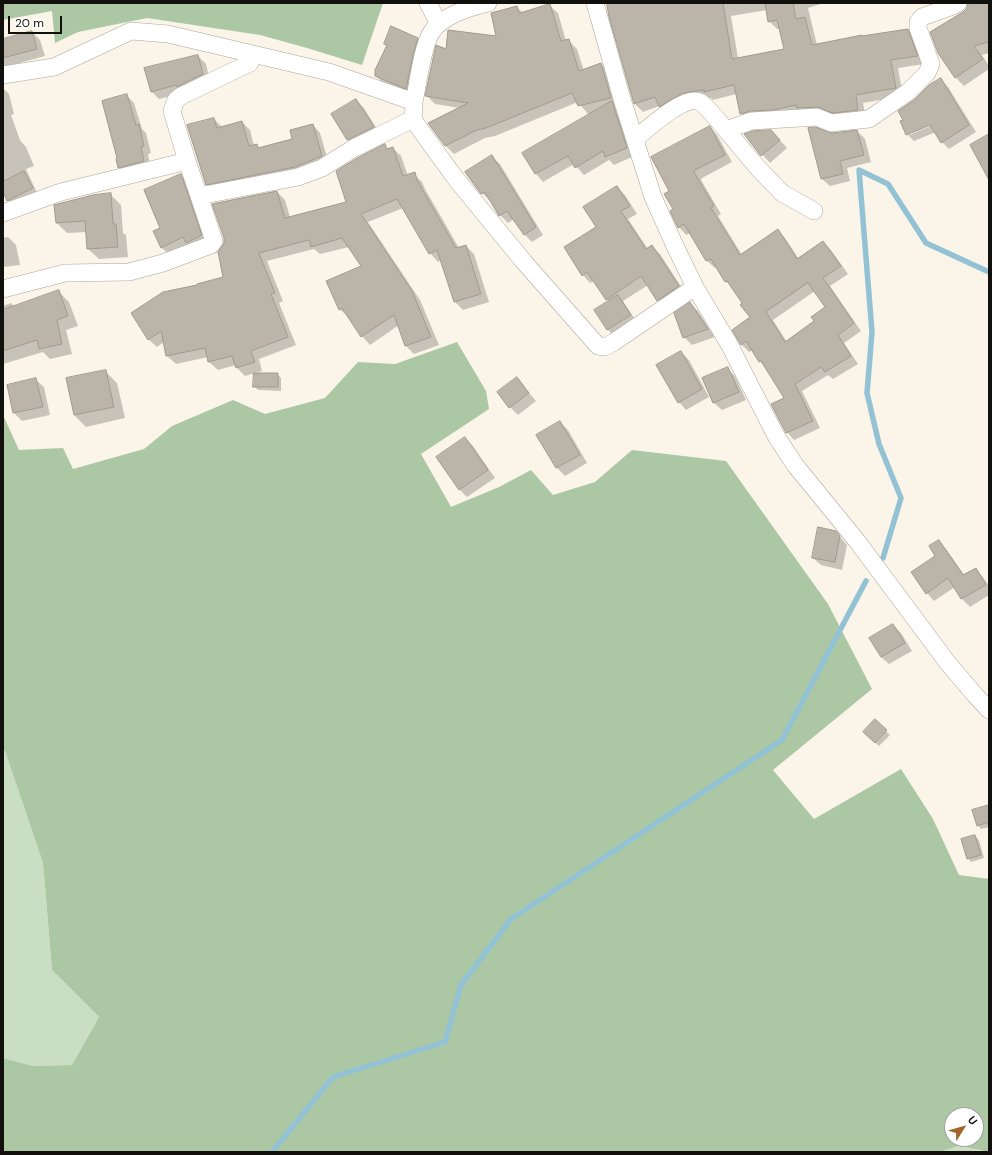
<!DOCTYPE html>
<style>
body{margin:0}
#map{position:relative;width:992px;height:1155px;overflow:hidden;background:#fbf4e8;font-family:"DM Sans",sans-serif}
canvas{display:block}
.frame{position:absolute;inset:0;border:4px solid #12100c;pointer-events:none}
.north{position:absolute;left:944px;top:1107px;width:40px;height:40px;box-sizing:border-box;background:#fff;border:1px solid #a09f9e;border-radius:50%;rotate:53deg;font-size:11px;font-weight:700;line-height:16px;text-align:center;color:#12100c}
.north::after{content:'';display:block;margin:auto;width:14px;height:18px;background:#a3662a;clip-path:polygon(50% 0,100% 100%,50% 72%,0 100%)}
.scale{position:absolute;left:8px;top:16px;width:54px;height:18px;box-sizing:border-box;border:2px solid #12100c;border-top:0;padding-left:5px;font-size:12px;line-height:14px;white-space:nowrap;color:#12100c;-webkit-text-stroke:3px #fff;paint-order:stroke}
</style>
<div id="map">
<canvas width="992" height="1155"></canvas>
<div class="frame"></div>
<div class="north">U</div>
<div class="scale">20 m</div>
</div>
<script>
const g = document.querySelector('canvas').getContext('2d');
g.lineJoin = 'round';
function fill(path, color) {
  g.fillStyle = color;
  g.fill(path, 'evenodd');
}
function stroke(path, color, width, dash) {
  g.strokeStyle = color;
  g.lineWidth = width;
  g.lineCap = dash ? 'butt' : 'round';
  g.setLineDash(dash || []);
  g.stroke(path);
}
fill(new Path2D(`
 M 3,749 L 5,751 L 43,863 L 52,970 L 99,1017 L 72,1065 L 33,1066 L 3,1058 Z
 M 958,1146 L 985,1152 L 940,1152 Z`), '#cadec4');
fill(new Path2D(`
 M 3,3 L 383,3 L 362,65 L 307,48 L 260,35 L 147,18 L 78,32 L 55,43 L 52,11 L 3,20 Z
 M 457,342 L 486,391 L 489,409 L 421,454 L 451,507 L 499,487 L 531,470 L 553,495 L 595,482 L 632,450 L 726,461 L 828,604 L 872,689 L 773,770 L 814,819 L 901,769 L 933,819 L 959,875 L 989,879 L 989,1152 L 958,1146 L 940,1152 L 3,1152 L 3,1058 L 33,1066 L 72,1065 L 99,1017 L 52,970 L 43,863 L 5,751 L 3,749 L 3,415 L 19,450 L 63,448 L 73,469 L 144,449 L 172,426 L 233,400 L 265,414 L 325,398 L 358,362 L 395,364 ZM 952,1115 L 976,1115 L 976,1139 L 952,1139 Z`), '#acc7a4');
fill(new Path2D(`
 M 608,3 L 824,3 L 808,8 L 817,45 L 908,30 L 916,38 L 924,64 L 898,68 L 903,96 L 863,103 L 866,118 L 748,122 L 741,114 L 736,94 L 713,100 L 711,98 L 691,100 L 668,114 L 659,106 L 643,112 L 635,104 L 610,17 ZM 767,10 L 769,21 L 777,29 L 780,28 L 785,50 L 738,58 L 731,16 Z
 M 975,3 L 989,3 L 989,53 L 982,55 L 989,66 L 989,69 L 964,86 L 956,78 L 964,12 Z
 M 549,5 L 558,13 L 566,41 L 568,40 L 577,49 L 584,71 L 601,64 L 610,72 L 634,156 L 614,165 L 609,160 L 584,175 L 574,164 L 543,182 L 536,174 L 593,112 L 588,114 L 578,102 L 495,136 L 485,138 L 454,154 L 445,145 L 460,108 L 435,104 L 427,96 L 447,51 L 498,38 L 517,7 L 523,13 Z
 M 32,32 L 40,40 L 45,56 L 5,67 L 3,65 L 3,40 Z
 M 417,38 L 425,46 L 414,96 L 384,84 L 376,76 L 387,46 L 385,44 Z
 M 198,56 L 206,64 L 210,82 L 184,93 L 159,99 L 151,91 Z
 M 940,80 L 948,87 L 976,132 L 949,149 L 942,142 L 936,132 L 914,141 L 907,134 ZM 934,122 L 935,124 L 909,135 L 909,132 Z
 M 3,88 L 9,94 L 14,114 L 11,115 L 20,140 L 26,147 L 34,166 L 26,169 L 38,195 L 14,206 L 8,200 L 3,190 Z
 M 126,95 L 134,103 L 142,129 L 146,133 L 151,153 L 148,154 L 151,169 L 127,175 L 119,167 Z
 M 356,100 L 364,108 L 381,135 L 356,148 L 348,140 L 333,115 Z
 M 214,119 L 222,127 L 242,122 L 250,130 L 254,146 L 256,145 L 260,148 L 293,140 L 313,125 L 320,133 L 329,164 L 214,192 L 207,184 Z
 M 710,127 L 717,135 L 732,162 L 702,178 L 701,180 L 721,214 L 718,216 L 742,255 L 778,231 L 785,238 L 799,259 L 823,242 L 831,250 L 848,274 L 830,286 L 861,331 L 844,343 L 858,364 L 833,379 L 828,375 L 802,391 L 820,428 L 794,440 L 787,432 L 785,398 L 766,368 L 760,361 L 753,350 L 749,352 L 742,345 L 733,330 L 751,317 L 734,289 L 726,281 L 717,267 L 715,268 L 707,261 L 690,233 L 686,235 L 679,227 L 670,192 ZM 815,291 L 826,307 L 815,321 L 787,342 L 773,320 Z
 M 857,131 L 865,139 L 871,162 L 847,168 L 850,181 L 830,186 L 822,179 L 832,134 Z
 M 745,135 L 779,139 L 787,148 L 770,163 Z
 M 384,145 L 388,149 L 393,148 L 401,156 L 408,176 L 414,174 L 422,182 L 425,189 L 459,248 L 466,246 L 474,254 L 489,302 L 463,310 L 455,302 L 441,260 L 438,262 L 430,253 L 403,208 L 368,222 L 420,300 L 439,345 L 414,354 L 406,346 L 399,325 L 370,345 L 362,336 L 349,317 L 339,309 L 362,266 L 349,247 L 320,254 L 314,249 L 267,261 L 283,301 L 279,303 L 296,345 L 259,359 L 262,371 L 245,376 L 236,367 L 236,365 L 218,370 L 209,362 L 208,357 L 176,364 L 167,356 L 164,342 L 157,347 L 148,339 L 199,286 L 224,278 L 277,192 L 285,200 L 290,217 L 347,202 Z
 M 492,157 L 500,164 L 543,235 L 532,242 L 525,235 L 514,219 L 508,223 L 500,215 L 491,200 L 490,201 L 482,193 Z
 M 181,175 L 188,183 L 209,243 L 170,256 L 162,248 L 154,232 L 162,228 Z
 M 617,187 L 625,195 L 637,214 L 628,219 L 648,249 L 652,246 L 660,254 L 686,294 L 666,308 L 658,300 L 648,285 L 623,301 L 638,324 L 616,338 L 608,330 L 596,310 L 609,302 L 594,281 L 590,283 L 583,275 L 597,228 Z
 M 110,194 L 121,205 L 123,233 L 126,235 L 128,257 L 99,259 L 88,249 L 87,232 L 67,233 L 57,223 Z
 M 8,237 L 16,245 L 20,265 L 3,267 L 3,238 Z
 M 59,292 L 69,302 L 78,326 L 66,330 L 72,354 L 50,359 L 43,352 L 3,364 L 3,306 L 11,303 L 15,307 Z
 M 690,304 L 698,311 L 715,337 L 692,345 L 684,337 Z
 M 681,352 L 689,360 L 709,397 L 686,410 L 679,402 Z
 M 727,368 L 735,376 L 746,400 L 722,410 L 714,403 L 704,378 Z
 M 105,371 L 117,383 L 125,418 L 86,427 L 74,415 Z
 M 277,374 L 281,378 L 281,391 L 258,390 L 254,386 Z
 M 517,379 L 536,401 L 518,415 L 510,407 Z
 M 36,380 L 44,387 L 50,415 L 22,421 L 14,413 L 8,386 Z
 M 560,422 L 568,430 L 587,463 L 565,476 L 557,468 L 538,435 Z
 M 465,438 L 473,446 L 495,478 L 467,497 L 459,489 Z
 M 836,532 L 847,545 L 842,570 L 821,565 L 813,558 Z
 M 938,542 L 946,549 L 965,576 L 975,569 L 983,577 L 989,586 L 989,595 L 970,607 L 962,599 L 955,587 L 934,601 L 927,593 L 936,556 Z
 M 893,625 L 901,633 L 912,651 L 889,664 L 881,657 Z
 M 875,720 L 890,735 L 879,746 L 864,732 Z
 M 989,806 L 989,827 L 981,829 L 978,825 Z
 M 975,836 L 979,840 L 984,858 L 971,862 L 968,858 Z`), '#0003');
stroke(new Path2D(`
 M 883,558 L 901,498 L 879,444 L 867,393 L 872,332 L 859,170 L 888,184 L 926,243 L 989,272
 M 272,1152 L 333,1077 L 445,1042 L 461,985 L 511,919 L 782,740 L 866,581`), '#93c2d4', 5.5);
const building = new Path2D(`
 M 607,3 L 723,3 L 732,59 L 784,49 L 777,20 L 768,22 L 765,3 L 793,3 L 796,19 L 805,17 L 812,45 L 862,35 L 862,36 L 908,29 L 918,56 L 891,60 L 896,88 L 856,95 L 858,110 L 833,113 L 817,107 L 797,108 L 796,105 L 773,110 L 750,111 L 740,114 L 734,85 L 704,92 L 704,90 L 683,93 L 659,107 L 655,97 L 634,104 L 609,17 Z
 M 972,3 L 989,3 L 989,42 L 974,46 L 983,59 L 955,78 L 938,53 L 930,32 L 963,12 L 967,8 L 968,4 Z
 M 550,4 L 561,41 L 569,39 L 579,71 L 601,63 L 611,98 L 578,106 L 572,93 L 486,128 L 477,130 L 445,146 L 428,123 L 468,103 L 425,96 L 436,45 L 446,49 L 448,30 L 496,36 L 491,13 L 517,6 L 519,13 Z
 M 391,26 L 418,38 L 413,55 L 406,89 L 375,76 L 375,70 L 387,45 L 384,44 Z
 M 32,31 L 37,49 L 3,58 L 3,39 Z
 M 198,55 L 203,74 L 177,87 L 176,85 L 151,92 L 144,68 Z
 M 941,78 L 969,125 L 941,143 L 930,125 L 906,135 L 900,121 L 903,120 L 898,111 L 914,100 L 929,85 Z
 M 127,94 L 136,125 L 139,124 L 144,146 L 141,147 L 144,161 L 118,168 L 116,159 L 117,158 L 102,101 Z
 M 356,99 L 374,127 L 347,140 L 331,114 Z
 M 612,101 L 627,148 L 605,157 L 603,151 L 575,168 L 568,156 L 535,174 L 522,153 Z
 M 214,118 L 217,128 L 242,121 L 249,146 L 257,144 L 258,148 L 292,139 L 290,130 L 313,124 L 322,156 L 295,167 L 206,185 L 187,125 Z
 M 710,126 L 725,155 L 695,170 L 694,172 L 714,206 L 711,208 L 740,255 L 778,229 L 797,259 L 823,241 L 841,266 L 823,278 L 854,323 L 838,335 L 851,356 L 825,372 L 821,367 L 795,384 L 813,421 L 786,433 L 771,404 L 784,398 L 761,361 L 759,362 L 746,341 L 741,345 L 732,330 L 750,317 L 740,305 L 742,303 L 727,281 L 725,282 L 711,259 L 706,261 L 684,224 L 678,228 L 670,211 L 673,209 L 664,194 L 669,191 L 651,157 ZM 808,283 L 825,307 L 811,317 L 814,321 L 785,342 L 766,312 Z
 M 815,127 L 832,133 L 857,130 L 864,155 L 840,161 L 843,174 L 821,179 L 808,128 Z
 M 771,130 L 780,140 L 761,156 L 744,134 L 753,131 Z
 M 989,134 L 989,180 L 970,145 Z
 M 385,144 L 387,149 L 393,147 L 403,176 L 415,172 L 417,180 L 456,248 L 466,245 L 481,294 L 454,302 L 437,250 L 429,254 L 397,199 L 361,214 L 412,291 L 431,337 L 405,346 L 394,315 L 361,337 L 342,308 L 339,310 L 326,281 L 361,266 L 342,238 L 311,247 L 309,240 L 259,253 L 275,293 L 271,294 L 288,337 L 251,351 L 255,362 L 236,368 L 232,356 L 208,362 L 205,348 L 166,356 L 161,331 L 148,340 L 131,313 L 163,292 L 197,285 L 197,284 L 223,277 L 218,252 L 224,243 L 224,238 L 212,204 L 277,191 L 285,218 L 346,202 L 336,171 L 359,157 Z
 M 492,155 L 536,227 L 524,235 L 507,211 L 499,216 L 485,192 L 481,194 L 465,172 Z
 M 24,171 L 33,188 L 7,201 L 3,192 L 3,182 Z
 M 181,174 L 202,235 L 186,243 L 183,237 L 161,248 L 153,231 L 160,228 L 144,190 Z
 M 617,186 L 630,206 L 621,211 L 646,249 L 652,245 L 679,286 L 657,301 L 641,276 L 606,300 L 587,272 L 582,276 L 564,247 L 596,227 L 583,207 Z
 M 111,193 L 113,224 L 116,224 L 118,247 L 87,249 L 85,221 L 56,223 L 54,205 L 93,195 Z
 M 59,290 L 68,316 L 57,320 L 62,344 L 39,349 L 37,340 L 3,351 L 3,310 Z
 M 618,295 L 631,315 L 607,330 L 594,310 Z
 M 690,302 L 708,329 L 683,338 L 674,313 Z
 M 681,351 L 702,389 L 678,403 L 656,365 Z
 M 728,367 L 739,392 L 713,403 L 702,378 Z
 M 106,370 L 114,407 L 74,415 L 66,378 Z
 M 254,373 L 278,373 L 278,387 L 253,387 Z
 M 517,377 L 529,393 L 509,408 L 497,392 Z
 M 36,378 L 43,407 L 13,413 L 7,385 Z
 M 560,421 L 580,455 L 556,468 L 536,435 Z
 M 465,437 L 488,470 L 459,490 L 436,457 Z
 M 818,527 L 836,531 L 840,536 L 835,562 L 812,558 Z
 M 939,540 L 963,575 L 976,568 L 986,585 L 961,599 L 948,578 L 926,594 L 911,572 L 935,556 L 929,546 Z
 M 893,624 L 905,643 L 881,657 L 869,638 Z
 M 875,719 L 887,730 L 875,743 L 863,732 Z
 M 989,805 L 989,822 L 977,826 L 972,810 Z
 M 975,835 L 981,855 L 967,859 L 961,839 Z`);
fill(building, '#bbb4a8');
stroke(building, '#a0998e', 1);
const minor = new Path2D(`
 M 428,3 L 439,24
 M 595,3 L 622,99 L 653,197 L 675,246 L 695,287 L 729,344 L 776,436 L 795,465 L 857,541 L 947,662 L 975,695 L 989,710
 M 3,75 L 54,67 L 131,31 L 168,34 L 329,72 L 414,102 C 418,84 422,48 431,33 C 441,16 471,7 488,3
 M 414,107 L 413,119 L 419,128 L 456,179 L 524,262 L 598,346 L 605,347 L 614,342 L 695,287
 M 726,130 L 758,168 L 782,193 L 814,211
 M 635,139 C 646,130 686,93 700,102 C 707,106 720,123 726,130 L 751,121 L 817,117 L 831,123 L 869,119 L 908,92 L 927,73 L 931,64 L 918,28 L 918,22 L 922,17 L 953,6 L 958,3
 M 187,161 L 199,196
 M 3,213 L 61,192 L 187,161 L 172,111 L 176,100 L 181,96 L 250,63 L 253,54
 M 3,289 L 65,273 L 129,272 L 163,263 L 208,246 L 211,245 L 214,241 L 199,196 L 298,177 L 322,168 L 354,148 L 413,119`);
stroke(minor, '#aca69a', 18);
stroke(minor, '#fff', 17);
</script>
